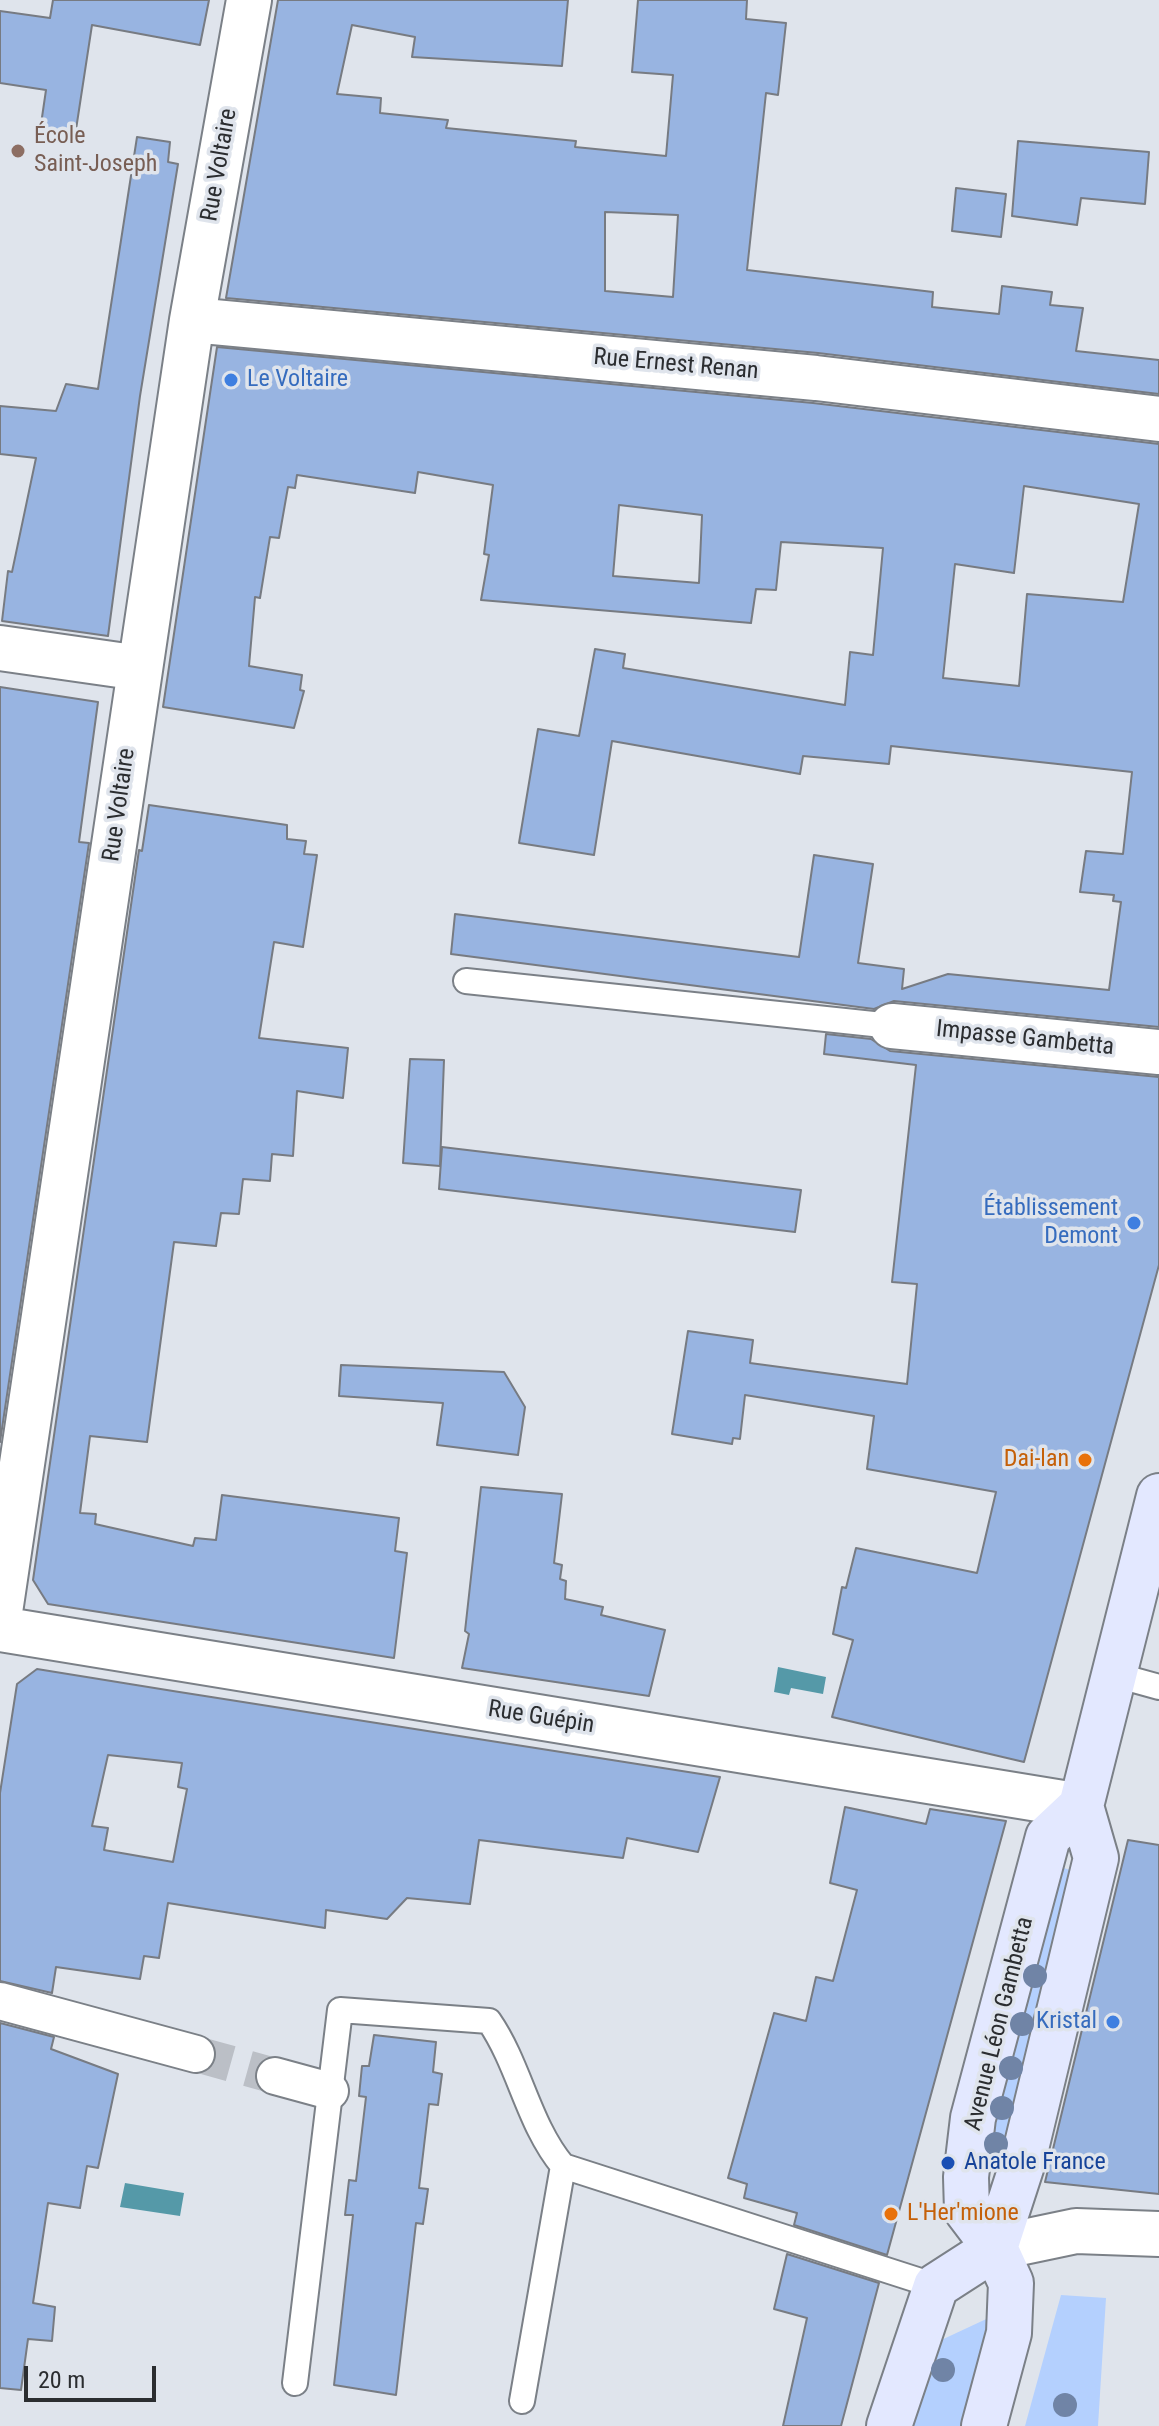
<!DOCTYPE html>
<meta charset="utf-8">
<style>
body{margin:0}
#map{position:relative;width:1159px;height:2426px;overflow:hidden;background:#dfe4ec;font-family:"Roboto Condensed",sans-serif}
canvas{display:block}
.scale{position:absolute;left:24px;top:2366px;width:132px;height:36px;box-sizing:border-box;border:4px solid #2b2d30;border-top:0;padding-left:10px;font-size:24px;line-height:28px;white-space:nowrap;color:#2b2d30;-webkit-text-stroke:6px #dfe4ec;paint-order:stroke}
</style>
<div id="map">
<canvas width="1159" height="2426"></canvas>
<div class="scale">20 m</div>
</div>
<script>
const g = document.querySelector('canvas').getContext('2d');
g.lineJoin = 'round';
function fill(path, color) {
  g.fillStyle = color;
  g.fill(path, 'evenodd');
}
function stroke(path, color, width, dash) {
  g.strokeStyle = color;
  g.lineWidth = width;
  g.lineCap = dash ? 'butt' : 'round';
  g.setLineDash(dash || []);
  g.stroke(path);
}
function label(font, color, halo, rows, align = 'center') {
  g.font = font + ' "Roboto Condensed",sans-serif';
  g.lineWidth = 7;
  g.setLineDash([]);
  g.textBaseline = 'middle';
  g.strokeStyle = halo;
  g.fillStyle = color;
  for (const [text, x, y, turn = 0] of rows) {
    g.save();
    g.translate(x, y);
    g.rotate((+turn || 0) * Math.PI / 180);
    g.textAlign = isNaN(turn) ? turn : align;
    if (halo) g.strokeText(text, 0, 0);
    g.fillText(text, 0, 0);
    g.restore();
  }
}
fill(new Path2D(`
 M 1051,1864 L 1070,1870 L 1010,2115 L 1008,2166 L 980,2168 Z
 M 1061,2295 L 1106,2298 L 1098,2426 L 1025,2426 Z
 M 997,2314 L 968,2426 L 912,2426 L 937,2342 Z`), '#b4d0fe');
fill(new Path2D(`
 M 778,1667 L 826,1677 L 823,1694 L 791,1688 L 789,1695 L 774,1692 Z
 M 125,2183 L 184,2193 L 180,2216 L 120,2207 Z`), '#5599a8');
const building = new Path2D(`
 M 53,0 L 209,0 L 200,45 L 92,25 L 75,136 L 40,131 L 46,90 L 0,83 L 0,11 L 50,18 Z
 M 278,0 L 568,0 L 562,66 L 412,57 L 415,37 L 352,25 L 337,94 L 381,98 L 380,113 L 448,120 L 446,128 L 576,141 L 575,147 L 666,156 L 673,75 L 632,72 L 638,0 L 747,0 L 746,19 L 786,23 L 778,95 L 766,93 L 747,270 L 933,292 L 932,307 L 999,314 L 1002,286 L 1052,292 L 1050,305 L 1083,308 L 1076,351 L 1159,360 L 1159,394 L 818,353 L 226,298 ZM 605,212 L 678,215 L 673,297 L 605,291 Z
 M 137,137 L 170,142 L 168,162 L 178,164 L 140,396 L 108,636 L 2,621 L 8,571 L 12,572 L 36,458 L 0,454 L 0,406 L 56,411 L 66,384 L 98,389 Z
 M 1018,141 L 1149,152 L 1145,204 L 1081,198 L 1077,225 L 1012,216 Z
 M 956,188 L 1006,194 L 1001,237 L 952,231 Z
 M 217,347 L 813,403 L 1159,444 L 1159,1027 L 894,1001 L 874,1009 L 451,954 L 455,914 L 799,957 L 814,855 L 873,864 L 858,963 L 904,969 L 902,989 L 948,974 L 1109,990 L 1121,902 L 1113,901 L 1114,895 L 1080,892 L 1086,851 L 1123,854 L 1132,772 L 891,746 L 889,764 L 803,756 L 800,774 L 612,741 L 594,855 L 519,843 L 538,729 L 579,736 L 595,649 L 625,654 L 623,668 L 845,705 L 850,652 L 873,655 L 883,548 L 781,542 L 776,590 L 756,589 L 751,623 L 481,600 L 489,555 L 484,554 L 493,485 L 418,472 L 415,493 L 297,475 L 295,488 L 288,487 L 279,538 L 270,537 L 260,598 L 255,597 L 249,666 L 302,675 L 300,690 L 304,691 L 294,728 L 163,707 ZM 1024,486 L 1139,504 L 1123,602 L 1027,594 L 1019,686 L 943,678 L 955,564 L 1014,573 ZM 619,505 L 702,515 L 699,583 L 613,576 Z
 M 0,687 L 98,702 L 79,842 L 89,843 L 0,1442 Z
 M 149,805 L 287,825 L 287,839 L 306,841 L 304,854 L 317,855 L 303,947 L 274,942 L 259,1038 L 348,1048 L 343,1098 L 297,1091 L 293,1156 L 272,1154 L 270,1181 L 243,1179 L 239,1214 L 221,1213 L 216,1246 L 174,1242 L 147,1442 L 90,1436 L 80,1513 L 96,1514 L 95,1524 L 193,1546 L 195,1538 L 216,1540 L 222,1495 L 399,1518 L 395,1551 L 407,1553 L 394,1658 L 48,1604 L 33,1580 L 139,850 L 142,851 Z
 M 826,1034 L 871,1039 L 890,1051 L 1159,1077 L 1159,1265 L 1024,1762 L 832,1717 L 853,1640 L 833,1634 L 842,1587 L 846,1588 L 856,1548 L 977,1573 L 996,1492 L 867,1469 L 874,1416 L 745,1395 L 740,1439 L 733,1438 L 732,1444 L 672,1434 L 688,1331 L 753,1340 L 750,1363 L 907,1384 L 917,1284 L 892,1282 L 916,1065 L 824,1054 Z
 M 410,1059 L 444,1060 L 440,1166 L 403,1163 Z
 M 442,1147 L 801,1190 L 795,1232 L 439,1189 Z
 M 341,1365 L 504,1372 L 525,1407 L 518,1455 L 437,1445 L 443,1403 L 339,1396 Z
 M 481,1487 L 562,1494 L 554,1563 L 562,1565 L 560,1579 L 566,1581 L 565,1599 L 603,1607 L 601,1615 L 665,1630 L 649,1696 L 462,1668 L 469,1634 L 465,1631 Z
 M 37,1669 L 173,1691 L 720,1777 L 698,1852 L 627,1838 L 623,1858 L 479,1840 L 470,1904 L 407,1898 L 387,1919 L 326,1910 L 325,1928 L 168,1903 L 159,1958 L 144,1956 L 140,1979 L 56,1967 L 52,1993 L 0,1981 L 0,1793 L 17,1684 ZM 108,1755 L 182,1763 L 178,1787 L 187,1789 L 173,1862 L 104,1850 L 108,1828 L 92,1826 Z
 M 845,1807 L 926,1824 L 930,1809 L 1006,1821 L 887,2255 L 794,2225 L 797,2213 L 744,2198 L 747,2184 L 728,2178 L 774,2013 L 806,2021 L 816,1977 L 833,1981 L 857,1890 L 830,1883 Z
 M 1128,1840 L 1159,1845 L 1159,2194 L 1045,2182 Z
 M 0,2023 L 54,2037 L 51,2049 L 118,2074 L 98,2168 L 87,2166 L 80,2208 L 48,2203 L 33,2303 L 55,2307 L 52,2341 L 28,2339 L 21,2390 L 0,2388 Z
 M 374,2035 L 436,2042 L 433,2072 L 442,2074 L 438,2105 L 429,2104 L 419,2188 L 428,2189 L 423,2224 L 416,2223 L 396,2395 L 334,2385 L 353,2215 L 345,2215 L 349,2180 L 356,2181 L 366,2097 L 359,2096 L 362,2066 L 369,2066 Z
 M 787,2254 L 879,2283 L 841,2426 L 783,2426 L 807,2318 L 774,2309 Z`);
fill(building, '#98b4e1');
stroke(building, '#777b82', 2);
stroke(new Path2D(`
 M 196,2054 L 275,2076`), '#bbbfc6', 36, [36, 18]);
const service = new Path2D(`
 M 466,981 L 892,1026
 M 1112,1674 L 1159,1687
 M 295,2383 L 340,2010 L 489,2021 C 520,2066 528,2124 563,2166 L 936,2286
 M 522,2401 L 563,2166`);
const pedestrian = new Path2D(`
 M 0,2001 L 196,2054
 M 275,2076 L 330,2091`);
const minor = new Path2D(`
 M 192,320 L 816,378 L 1159,419
 M 0,648 L 140,668
 M 892,1026 L 1159,1052
 M 0,1612 L 192,320 L 249,0
 M 0,1629 L 1081,1806
 M 995,2248 L 1076,2231 L 1159,2234`);
const secondary = new Path2D(`
 M 889,2426 L 936,2286 L 995,2248 L 1022,2165 L 1096,1858 L 1081,1806 L 1159,1496
 M 984,2426 L 1009,2333 L 1011,2283 L 995,2248 L 967,2211 L 966,2177 L 973,2118 L 1048,1837 L 1081,1806`);
stroke(service, '#7b8087', 28);
stroke(pedestrian, '#7b8087', 40);
stroke(minor, '#7b8087', 48);
stroke(secondary, '#7b8087', 48);
stroke(service, '#fff', 24);
stroke(pedestrian, '#fff', 36);
stroke(minor, '#fff', 44);
stroke(secondary, '#e3e8ff', 44);
g.fillStyle = '#7084a6';
for (const [x, y] of [
 [1035,1976],
 [1022,2024],
 [1011,2068],
 [1002,2108],
 [996,2144],
 [943,2370],
 [1065,2405]
]) {
  g.beginPath();
  g.arc(x, y, 12, 0, 2 * Math.PI);
  g.fill();
}
for (const [x, y, r, color] of [
 [18,151,8,"#8d6e63"],
 [231,380,8,"#3f7fe0"],
 [1134,1223,8,"#3f7fe0"],
 [1085,1460,8,"#e8710a"],
 [1113,2022,8,"#3f7fe0"],
 [948,2163,8,"#1a4fb4"],
 [891,2214,8,"#e8710a"]
]) {
  const dot = new Path2D();
  dot.arc(x, y, r, 0, 2 * Math.PI);
  g.fillStyle = color;
  g.fill(dot);
  stroke(dot, '#dfe4ec', 3);
}
label('24px', '#785e54', '#dfe4ec', [
 ["École",34,137],
 ["Saint-Joseph",34,165]
], 'left');
label('24px', '#2b2d30', '#dfe4ec', [
 ["Rue Voltaire",220,165,-80],
 ["Rue Ernest Renan",676,365,5],
 ["Rue Voltaire",120,805,-82],
 ["Impasse Gambetta",1025,1039,6],
 ["Rue Guépin",541,1718,9],
 ["Avenue Léon Gambetta",1000,2024,-76]
]);
label('24px', '#366cbe', '#dfe4ec', [
 ["Le Voltaire",247,380,"left"],
 ["Établissement",1118,1209],
 ["Demont",1118,1237],
 ["Kristal",1097,2022]
], 'right');
label('24px', '#c56008', '#dfe4ec', [
 ["Dai-lan",1069,1460],
 ["L'Her'mione",907,2214,"left"]
], 'right');
label('24px', '#164399', '#dfe4ec', [
 ["Anatole France",964,2163]
], 'left');
</script>
